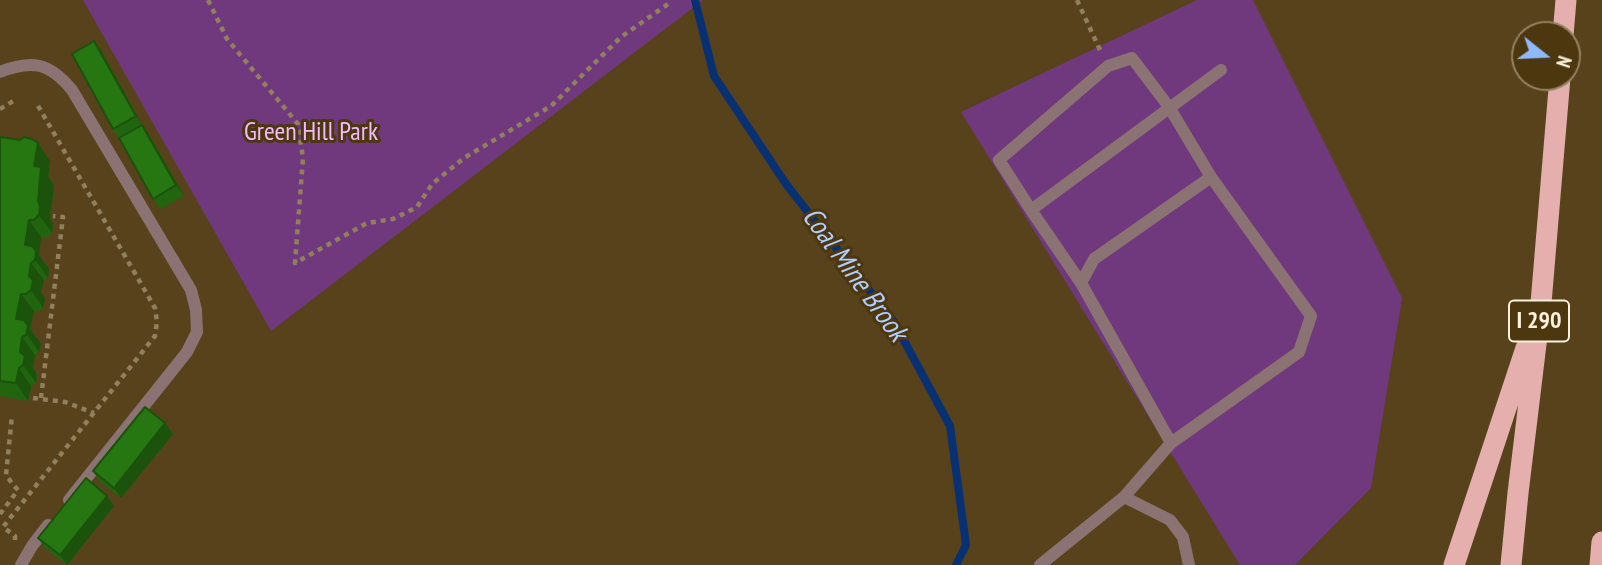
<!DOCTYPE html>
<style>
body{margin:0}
#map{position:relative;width:1602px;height:565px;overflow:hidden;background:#57421b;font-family:"PT Sans Narrow",sans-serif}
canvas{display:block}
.north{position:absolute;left:1511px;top:21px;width:70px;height:70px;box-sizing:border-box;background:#4c370f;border:2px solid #938261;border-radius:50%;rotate:108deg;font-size:19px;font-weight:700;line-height:28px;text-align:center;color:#fef2dc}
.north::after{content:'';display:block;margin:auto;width:24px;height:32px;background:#8fb8fd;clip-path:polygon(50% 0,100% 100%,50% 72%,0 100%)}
</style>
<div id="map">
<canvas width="1602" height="565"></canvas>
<div class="north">N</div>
</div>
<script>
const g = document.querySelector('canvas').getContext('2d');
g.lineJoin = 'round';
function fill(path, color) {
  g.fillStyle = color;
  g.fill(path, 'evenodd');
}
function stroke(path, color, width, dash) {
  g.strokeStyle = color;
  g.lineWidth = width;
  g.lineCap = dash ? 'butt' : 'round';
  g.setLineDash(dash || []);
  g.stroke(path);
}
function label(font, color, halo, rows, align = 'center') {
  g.font = font + ' "PT Sans Narrow",sans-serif';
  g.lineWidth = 6;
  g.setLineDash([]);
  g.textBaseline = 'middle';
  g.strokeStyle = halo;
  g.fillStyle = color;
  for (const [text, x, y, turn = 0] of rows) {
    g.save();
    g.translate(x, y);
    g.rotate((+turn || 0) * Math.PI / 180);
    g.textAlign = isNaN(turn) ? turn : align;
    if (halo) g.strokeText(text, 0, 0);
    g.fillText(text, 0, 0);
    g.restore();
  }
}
fill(new Path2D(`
 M 83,0 L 703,0 L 271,331 Z
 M 1197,0 L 1253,0 L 1402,298 L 1371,488 L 1295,565 L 1240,565 L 961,112 Z`), '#71397d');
stroke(new Path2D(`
 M 695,0 L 714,76 L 786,184 L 894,322 L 950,426 L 966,545 L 956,565`), '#083173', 8);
stroke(new Path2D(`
 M 208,0 L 227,39 L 298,124 L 303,158 L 295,263 L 367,223 L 393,219 L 417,207 L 432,184 L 464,158 L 551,106 L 621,37 L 668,4 L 668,0
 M 1077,0 L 1100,50
 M 0,109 L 15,100
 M 33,398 L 65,402 L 94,413
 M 41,398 L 63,217 L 53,216
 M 0,514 L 18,490 L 14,486 L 6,475 L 12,415
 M 15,540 L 15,536 L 3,527 L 155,336 L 157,322 L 155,308 L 37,104`), '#91805e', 4.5, [5, 5]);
stroke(new Path2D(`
 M 0,72 C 32,59 50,63 72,90 L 191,290 L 196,310 L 197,332 L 187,352 L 69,500
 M 1031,210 L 1221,70
 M 1081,283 L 1031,210 L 999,160 L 1108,66 L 1132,58 L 1169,107 L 1211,177
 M 1124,497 L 1170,520 L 1183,537 L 1189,565
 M 21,565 L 32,546 L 48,525
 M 1040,565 L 1124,497 L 1171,443 L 1299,352 L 1311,316 L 1211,177 L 1094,259 L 1081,283 L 1171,443`), '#8a7372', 12);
stroke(new Path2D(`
 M 1563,35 L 1566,0
 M 1454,565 L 1526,348
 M 1511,565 L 1518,493 L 1541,303 L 1560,77
 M 1600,565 L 1602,542`), '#e4afad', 21);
fill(new Path2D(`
 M 94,41 L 102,52 L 142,125 L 149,135 L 184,196 L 160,209 L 153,199 L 119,138 L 113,129 Z
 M 0,137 L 38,143 L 50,161 L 48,177 L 54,185 L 50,219 L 53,223 L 52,233 L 46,238 L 41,237 L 39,255 L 49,269 L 48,278 L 44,280 L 41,292 L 45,298 L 43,308 L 38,312 L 34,311 L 30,329 L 41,344 L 39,352 L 35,355 L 33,368 L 37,374 L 36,383 L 31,386 L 28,401 L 0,396 Z
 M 165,423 L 173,434 L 121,498 L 100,482 L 93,471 Z
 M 107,496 L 114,506 L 67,565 L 45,548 L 38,538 Z`), '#21660f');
fill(new Path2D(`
 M 94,41 L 102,52 L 143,127 L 136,116 Z
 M 142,125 L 149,135 L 184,196 L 176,185 Z
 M 38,143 L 50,161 L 48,177 L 54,185 L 50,219 L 53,223 L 52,233 L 39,215 L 34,166 Z
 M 29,220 L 41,237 L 39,255 L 49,269 L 48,278 L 25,245 Z
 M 31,263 L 44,280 L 41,292 L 45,298 L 43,308 L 31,290 L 29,276 Z
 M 21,294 L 34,311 L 30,329 L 41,344 L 39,352 L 16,319 Z
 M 22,337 L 35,355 L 33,368 L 37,374 L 36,383 L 23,365 L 20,352 Z
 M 19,368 L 31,386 L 28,401 L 16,383 Z
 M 165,423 L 173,434 L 121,498 L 114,488 Z
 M 107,496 L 114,506 L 67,565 L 60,555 Z`), '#1b530c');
const building = new Path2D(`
 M 94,41 L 136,116 L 113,129 L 72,54 Z
 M 142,125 L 176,185 L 153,199 L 119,138 Z
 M 0,137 L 20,140 L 24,137 L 32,139 L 38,143 L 34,166 L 41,167 L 38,201 L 40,206 L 39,215 L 34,220 L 29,220 L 25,245 L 32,246 L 36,251 L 35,260 L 31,263 L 29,276 L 33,280 L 31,290 L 26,294 L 21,294 L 16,319 L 24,320 L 28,326 L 26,335 L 22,337 L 20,352 L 25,356 L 23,365 L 19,368 L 16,383 L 0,381 Z
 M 145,407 L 165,423 L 114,488 L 93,471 Z
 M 86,478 L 107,496 L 60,555 L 38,538 Z`);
fill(building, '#267711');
stroke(building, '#1b530c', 2);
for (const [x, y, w] of [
 [1539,321,60]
]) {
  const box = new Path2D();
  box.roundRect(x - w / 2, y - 20.5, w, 41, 5);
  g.fillStyle = '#4c370f';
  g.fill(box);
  stroke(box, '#fef2dc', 2);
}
label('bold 24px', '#fef2dc', null, [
 ["I 290",1539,321]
]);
label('26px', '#f2bafe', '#4c370f', [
 ["Green Hill Park",311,133]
]);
label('italic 28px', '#b0cdfc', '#4c370f', [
 ["Coal Mine Brook",854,275,54]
]);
</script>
